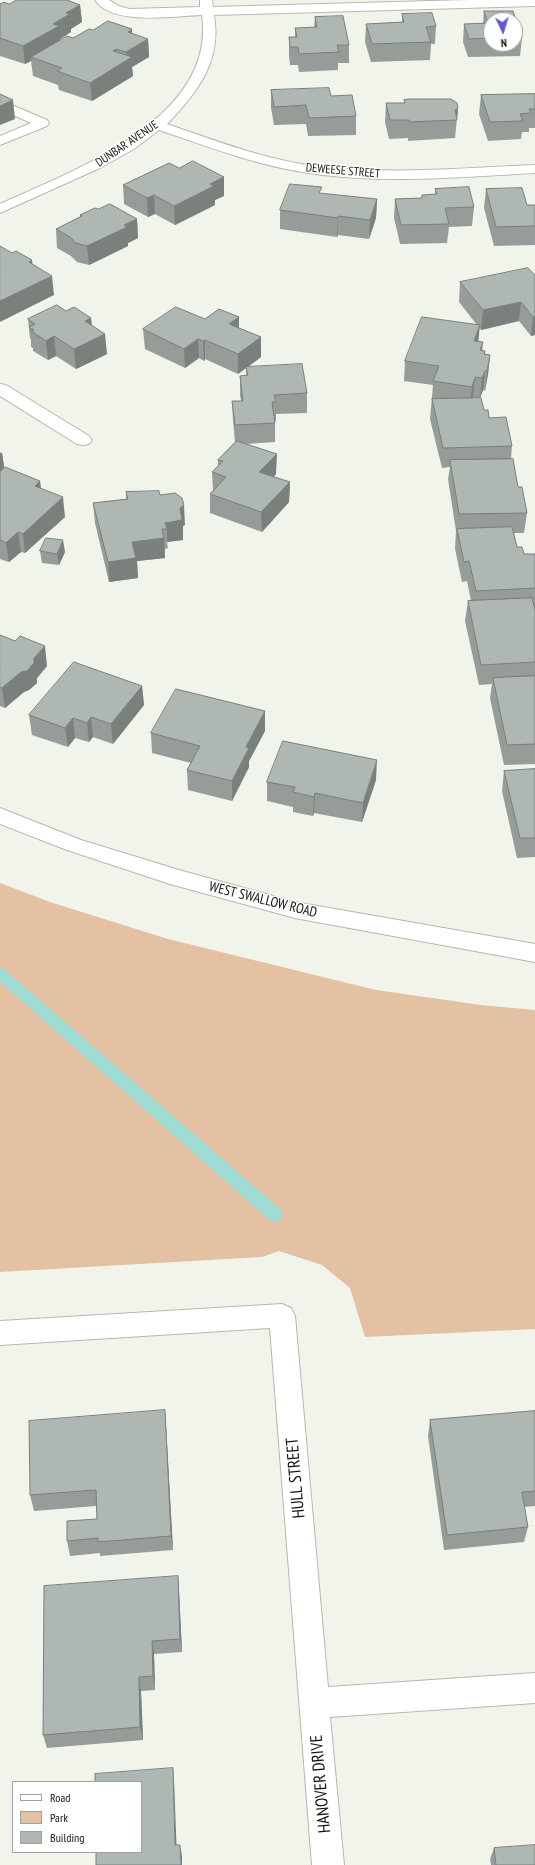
<!DOCTYPE html>
<style>
body{margin:0}
#map{position:relative;width:535px;height:1865px;overflow:hidden;background:#f0f4eb;font-family:"PT Sans Narrow",sans-serif}
canvas{display:block}
.legend{position:absolute;left:12px;top:1781px;width:130px;height:72px;box-sizing:border-box;background:#fff;border:1px solid #a1a1a0;margin:0;padding:5px 7px;list-style:none;font-size:12px;color:#141512}
.legend li{display:flex;align-items:center;gap:8px;height:20px}
.legend b{width:20px;border:1px solid #a1a1a0}
.north{position:absolute;left:483px;top:12px;width:40px;height:40px;box-sizing:border-box;background:#fff;border:1px solid #a1a1a0;border-radius:50%;rotate:176deg;font-size:11px;font-weight:700;line-height:16px;text-align:center;color:#141512}
.north::after{content:'';display:block;margin:auto;width:14px;height:18px;background:#5d5ad2;clip-path:polygon(50% 0,100% 100%,50% 72%,0 100%)}
</style>
<div id="map">
<canvas width="535" height="1865"></canvas>
<ul class="legend">
<li><b style="height:5px;background:#fff"></b>Road</li>
<li><b style="height:11px;background:#e4c1a3"></b>Park</li>
<li><b style="height:11px;background:#aeb7b1"></b>Building</li>
</ul>
<div class="north">N</div>
</div>
<script>
const g = document.querySelector('canvas').getContext('2d');
g.lineJoin = 'round';
function fill(path, color) {
  g.fillStyle = color;
  g.fill(path, 'evenodd');
}
function stroke(path, color, width, dash) {
  g.strokeStyle = color;
  g.lineWidth = width;
  g.lineCap = dash ? 'butt' : 'round';
  g.setLineDash(dash || []);
  g.stroke(path);
}
function label(font, color, halo, rows, align = 'center') {
  g.font = font + ' "PT Sans Narrow",sans-serif';
  g.lineWidth = 3;
  g.setLineDash([]);
  g.textBaseline = 'middle';
  g.strokeStyle = halo;
  g.fillStyle = color;
  for (const [text, x, y, turn = 0] of rows) {
    g.save();
    g.translate(x, y);
    g.rotate((+turn || 0) * Math.PI / 180);
    g.textAlign = isNaN(turn) ? turn : align;
    if (halo) g.strokeText(text, 0, 0);
    g.fillText(text, 0, 0);
    g.restore();
  }
}
fill(new Path2D(`
 M 0,883 L 50,902 L 168,939 L 376,990 L 481,1005 L 535,1010 L 535,1329 L 365,1337 L 350,1288 L 322,1265 L 279,1251 L 262,1257 L 0,1272 Z`), '#e4c1a3');
fill(new Path2D(`
 M 0,968 L 5,970 L 281,1210 L 283,1215 L 281,1220 L 275,1222 L 269,1220 L 0,982 Z`), '#9fdcd4');
const lane = new Path2D(`
 M 0,100 L 47,120 L 49,123 L 47,126 L 0,145 L 0,136 L 31,123 L 0,109 Z`);
const street = new Path2D(`
 M 95,0 L 109,0 L 119,6 L 129,9 L 200,7 L 200,0 L 212,0 L 213,7 L 468,0 L 535,0 L 535,6 L 214,15 C 222,61 198,92 167,124 C 211,139 255,156 301,164 C 378,176 458,168 535,165 L 535,173 C 458,177 379,185 302,172 C 253,164 206,146 159,130 L 134,149 L 100,168 L 0,213 L 0,204 C 75,170 217,118 202,15 C 174,16 112,26 95,0 Z
 M 0,384 L 6,385 L 89,436 L 92,440 L 89,444 L 83,445 L 77,444 L 0,396 Z
 M 0,808 L 81,840 L 179,870 L 295,902 L 535,944 L 535,962 L 295,918 L 170,884 L 67,850 L 0,824 Z
 M 282,1304 L 291,1308 L 295,1316 L 328,1687 L 535,1673 L 535,1703 L 330,1717 L 344,1865 L 312,1865 L 270,1328 L 0,1345 L 0,1321 Z`);
stroke(lane, '#b5b8af', 2);
stroke(street, '#b5b8af', 2);
fill(lane, '#fff');
fill(street, '#fff');
fill(new Path2D(`
 M 0,4 L 80,5 L 82,22 L 71,29 L 71,32 L 60,39 L 60,41 L 73,38 L 93,30 L 132,34 L 148,39 L 149,57 L 132,67 L 133,76 L 92,101 L 59,90 L 58,85 L 33,76 L 31,61 L 25,64 L 0,56 Z
 M 484,11 L 513,11 L 522,38 L 520,56 L 468,57 L 463,42 L 464,24 L 483,23 ZM 491,20 L 515,20 L 515,44 L 491,44 Z
 M 402,14 L 436,26 L 435,44 L 431,44 L 430,60 L 371,62 L 365,42 L 366,24 L 402,22 Z
 M 315,17 L 349,45 L 349,63 L 338,63 L 338,70 L 299,72 L 298,65 L 290,65 L 289,56 L 289,37 L 295,37 L 295,28 L 314,28 Z
 M 271,90 L 331,96 L 356,116 L 356,135 L 308,136 L 306,124 L 274,125 L 271,108 Z
 M 535,94 L 535,128 L 529,128 L 529,132 L 522,132 L 521,139 L 488,141 L 479,114 L 481,95 Z
 M 404,100 L 458,108 L 455,138 L 408,141 L 408,138 L 389,139 L 385,122 L 386,103 L 404,103 Z
 M 179,168 L 224,177 L 224,196 L 215,200 L 215,205 L 175,225 L 155,214 L 148,217 L 124,204 L 123,185 Z
 M 435,189 L 474,207 L 472,226 L 449,227 L 447,243 L 400,244 L 394,218 L 395,199 L 421,198 L 422,195 L 435,194 Z
 M 486,189 L 527,205 L 535,205 L 535,245 L 494,246 L 484,208 Z
 M 377,199 L 376,218 L 369,239 L 338,235 L 337,237 L 280,229 L 280,210 Z
 M 98,209 L 137,219 L 138,238 L 128,243 L 128,246 L 89,265 L 77,262 L 71,256 L 57,248 L 56,229 L 80,217 L 80,215 Z
 M 535,275 L 535,335 L 531,336 L 519,321 L 481,330 L 479,327 L 478,341 L 482,350 L 485,351 L 485,354 L 490,355 L 488,374 L 485,391 L 483,390 L 480,398 L 473,397 L 473,398 L 484,410 L 489,418 L 512,446 L 511,459 L 518,487 L 527,513 L 524,533 L 514,533 L 517,547 L 524,554 L 535,554 L 535,764 L 504,765 L 490,698 L 492,684 L 479,685 L 465,621 L 468,601 L 471,601 L 467,581 L 462,582 L 455,549 L 456,531 L 448,479 L 450,467 L 442,468 L 430,419 L 433,385 L 404,381 L 405,361 L 477,325 L 459,302 L 460,282 Z
 M 66,311 L 91,318 L 92,326 L 107,354 L 76,369 L 56,356 L 48,360 L 33,351 L 33,348 L 31,347 L 31,339 L 30,339 L 28,319 Z
 M 239,317 L 239,328 L 261,337 L 261,357 L 248,367 L 307,393 L 307,413 L 276,414 L 276,421 L 275,421 L 275,442 L 246,444 L 276,474 L 274,477 L 290,482 L 289,502 L 262,532 L 210,513 L 210,494 L 213,490 L 212,472 L 218,466 L 218,460 L 235,442 L 233,421 L 232,401 L 241,401 L 240,395 L 240,376 L 246,375 L 246,368 L 238,374 L 205,359 L 204,361 L 199,358 L 185,368 L 145,349 L 143,329 L 205,319 Z
 M 0,452 L 2,453 L 4,468 L 40,481 L 41,489 L 65,517 L 25,553 L 21,552 L 9,562 L 0,559 Z
 M 126,492 L 160,495 L 185,525 L 183,526 L 183,540 L 167,542 L 168,548 L 165,549 L 165,558 L 137,561 L 138,578 L 109,582 L 95,523 L 93,503 L 126,499 Z
 M 40,551 L 65,552 L 59,565 L 42,563 Z
 M 0,635 L 47,666 L 37,678 L 37,683 L 29,690 L 24,692 L 5,708 L 0,706 Z
 M 142,686 L 144,705 L 113,744 L 93,737 L 89,742 L 75,738 L 68,747 L 32,735 L 29,715 Z
 M 265,711 L 265,731 L 249,761 L 249,767 L 232,801 L 188,790 L 187,770 L 191,763 L 152,753 L 151,733 Z
 M 535,769 L 535,857 L 517,858 L 502,791 L 504,771 Z
 M 376,780 L 362,822 L 314,813 L 313,816 L 293,812 L 293,807 L 267,801 L 267,782 Z
 M 535,1411 L 535,1506 L 524,1507 L 528,1527 L 524,1542 L 444,1550 L 428,1436 L 430,1420 Z
 M 166,1426 L 173,1550 L 100,1556 L 100,1553 L 70,1556 L 67,1541 L 97,1519 L 96,1506 L 34,1511 L 30,1495 Z
 M 178,1576 L 179,1591 L 182,1652 L 154,1654 L 155,1690 L 141,1691 L 143,1740 L 47,1748 L 43,1735 Z
 M 494,1848 L 535,1865 L 491,1865 L 490,1859 Z`), '#969d98');
fill(new Path2D(`
 M 61,0 L 80,5 L 82,22 L 71,29 L 71,32 L 60,39 L 60,44 L 31,57 L 31,61 L 25,64 L 23,46 L 53,24 Z
 M 132,29 L 133,48 L 128,32 Z
 M 148,39 L 149,57 L 132,67 L 133,76 L 92,101 L 90,83 L 113,51 L 116,49 L 118,66 L 127,60 L 126,52 Z
 M 13,100 L 15,119 L 0,125 L 0,106 Z
 M 458,108 L 457,120 L 455,110 Z
 M 224,177 L 224,196 L 215,200 L 215,205 L 175,225 L 174,206 L 210,184 Z
 M 154,195 L 155,214 L 148,217 L 147,198 Z
 M 377,199 L 376,218 L 369,239 L 370,220 Z
 M 338,216 L 338,235 L 337,237 L 338,218 Z
 M 137,219 L 138,238 L 128,243 L 128,246 L 89,265 L 87,246 L 124,225 Z
 M 32,260 L 34,280 L 29,262 Z
 M 52,276 L 54,295 L 0,322 L 0,301 Z
 M 521,302 L 519,321 L 481,330 L 483,310 Z
 M 535,316 L 535,335 L 531,336 L 533,317 Z
 M 239,317 L 239,336 L 229,324 Z
 M 91,318 L 93,337 L 85,321 Z
 M 480,325 L 478,344 L 474,341 Z
 M 105,334 L 107,354 L 76,369 L 74,349 Z
 M 54,336 L 56,356 L 48,360 L 46,341 Z
 M 261,337 L 261,357 L 238,374 L 238,354 Z
 M 198,339 L 199,358 L 185,368 L 184,349 Z
 M 205,340 L 205,359 L 204,361 L 203,341 Z
 M 483,342 L 481,361 L 480,350 Z
 M 490,355 L 488,374 L 485,391 L 487,371 Z
 M 485,371 L 483,390 L 480,398 L 482,378 Z
 M 475,377 L 473,397 L 470,407 L 472,387 Z
 M 2,453 L 5,473 L 0,475 L 0,454 Z
 M 277,454 L 276,474 L 260,492 L 259,472 Z
 M 40,481 L 42,501 L 35,486 Z
 M 290,482 L 289,502 L 262,532 L 261,512 Z
 M 63,497 L 65,517 L 25,553 L 23,534 Z
 M 184,505 L 185,525 L 183,526 L 183,540 L 167,542 L 167,529 L 165,523 L 180,508 Z
 M 18,532 L 21,552 L 9,562 L 6,543 Z
 M 164,538 L 165,558 L 137,561 L 138,578 L 109,582 L 108,562 L 132,542 Z
 M 63,540 L 65,552 L 59,565 L 57,554 Z
 M 45,646 L 47,666 L 37,678 L 37,683 L 29,690 L 24,692 L 5,708 L 2,688 L 34,658 Z
 M 142,686 L 144,705 L 113,744 L 111,724 Z
 M 265,711 L 265,731 L 249,761 L 249,767 L 232,801 L 232,781 L 246,747 Z
 M 91,717 L 93,737 L 89,742 L 87,723 Z
 M 73,718 L 75,738 L 68,747 L 65,728 Z
 M 377,760 L 376,780 L 362,822 L 363,803 Z
 M 315,793 L 314,813 L 313,816 L 314,797 Z
 M 165,1410 L 166,1426 L 173,1550 L 171,1536 Z
 M 178,1576 L 179,1591 L 182,1652 L 180,1639 Z
 M 152,1641 L 154,1654 L 155,1690 L 153,1676 Z
 M 139,1677 L 141,1691 L 143,1740 L 140,1727 Z
 M 173,1768 L 174,1780 L 177,1857 L 175,1845 Z
 M 180,1845 L 182,1856 L 182,1865 L 181,1865 Z`), '#7a807c');
const building = new Path2D(`
 M 17,0 L 67,0 L 80,5 L 66,13 L 70,14 L 53,24 L 59,26 L 23,46 L 0,38 L 0,4 L 4,2 L 9,4 Z
 M 484,11 L 513,11 L 522,38 L 515,38 L 515,20 L 491,20 L 491,38 L 469,39 L 464,24 L 488,23 Z
 M 432,13 L 436,26 L 426,27 L 431,42 L 372,44 L 366,24 L 404,22 L 402,14 Z
 M 343,16 L 349,45 L 337,45 L 339,52 L 299,54 L 298,47 L 290,47 L 289,37 L 297,37 L 295,28 L 317,27 L 315,17 Z
 M 108,21 L 132,29 L 128,32 L 148,39 L 126,52 L 116,49 L 113,51 L 132,57 L 90,83 L 57,71 L 62,68 L 31,57 L 67,36 L 73,38 L 89,29 L 93,30 Z
 M 329,88 L 331,96 L 352,95 L 356,116 L 309,118 L 306,105 L 274,107 L 271,90 Z
 M 0,94 L 13,100 L 0,106 Z
 M 535,94 L 535,109 L 529,109 L 531,113 L 520,114 L 523,121 L 490,122 L 481,95 Z
 M 409,99 L 451,99 L 457,103 L 458,108 L 455,110 L 457,120 L 409,122 L 409,120 L 390,120 L 386,103 L 405,103 L 404,100 Z
 M 193,161 L 224,177 L 210,184 L 214,186 L 174,206 L 154,195 L 147,198 L 123,185 L 169,163 L 179,168 Z
 M 290,184 L 322,187 L 319,193 L 377,199 L 370,220 L 338,216 L 338,218 L 280,210 Z
 M 469,187 L 474,207 L 445,208 L 449,224 L 401,225 L 395,199 L 422,198 L 422,195 L 437,194 L 435,189 Z
 M 522,188 L 527,205 L 535,205 L 535,226 L 496,227 L 486,189 Z
 M 110,204 L 137,219 L 124,225 L 127,227 L 87,246 L 76,243 L 70,237 L 56,229 L 82,216 L 80,215 L 95,208 L 98,209 Z
 M 0,246 L 12,253 L 16,251 L 32,260 L 29,262 L 52,276 L 0,301 Z
 M 528,268 L 535,275 L 535,316 L 533,317 L 521,302 L 483,310 L 460,282 Z
 M 57,305 L 66,311 L 74,307 L 91,318 L 85,321 L 105,334 L 74,349 L 54,336 L 46,341 L 31,331 L 34,330 L 29,327 L 35,324 L 28,319 Z
 M 176,307 L 205,319 L 219,309 L 239,317 L 229,324 L 261,337 L 238,354 L 205,340 L 203,341 L 198,339 L 184,349 L 143,329 Z
 M 422,317 L 480,325 L 474,341 L 483,342 L 480,350 L 485,351 L 484,354 L 490,355 L 487,371 L 485,371 L 482,378 L 475,377 L 472,387 L 433,381 L 439,366 L 405,361 Z
 M 302,364 L 307,393 L 274,395 L 276,402 L 272,402 L 275,423 L 235,425 L 232,401 L 243,401 L 240,376 L 248,375 L 246,367 Z
 M 481,398 L 484,410 L 488,410 L 489,418 L 506,417 L 512,446 L 443,448 L 432,399 Z
 M 237,441 L 277,454 L 259,472 L 290,482 L 261,512 L 210,494 L 226,477 L 212,472 L 223,461 L 218,460 Z
 M 513,459 L 518,487 L 522,487 L 527,513 L 459,514 L 450,460 Z
 M 5,467 L 40,481 L 35,486 L 63,497 L 23,534 L 18,532 L 6,543 L 0,540 L 0,472 Z
 M 159,491 L 160,495 L 175,493 L 182,498 L 184,505 L 180,508 L 182,520 L 165,523 L 167,529 L 162,529 L 164,538 L 132,542 L 136,558 L 108,562 L 93,503 L 128,499 L 126,492 Z
 M 512,527 L 517,547 L 522,547 L 524,554 L 535,554 L 535,588 L 476,591 L 469,561 L 464,562 L 457,529 Z
 M 46,538 L 63,540 L 57,554 L 40,551 Z
 M 532,598 L 535,610 L 535,662 L 481,665 L 468,601 Z
 M 0,635 L 15,641 L 20,636 L 45,646 L 34,658 L 34,663 L 27,671 L 21,672 L 2,688 L 0,687 Z
 M 74,662 L 142,686 L 111,724 L 91,717 L 87,723 L 73,718 L 65,728 L 29,715 Z
 M 535,676 L 535,744 L 507,745 L 493,678 Z
 M 176,689 L 265,711 L 246,747 L 249,748 L 232,781 L 187,770 L 200,746 L 151,733 Z
 M 283,741 L 377,760 L 363,803 L 315,793 L 314,797 L 293,792 L 295,787 L 267,782 Z
 M 535,769 L 535,838 L 520,838 L 504,771 Z
 M 165,1410 L 171,1536 L 98,1542 L 98,1538 L 67,1541 L 67,1521 L 97,1519 L 96,1490 L 30,1495 L 29,1421 Z
 M 535,1411 L 535,1491 L 522,1492 L 528,1527 L 447,1535 L 430,1420 Z
 M 178,1576 L 180,1639 L 152,1641 L 153,1676 L 139,1677 L 140,1727 L 43,1735 L 44,1586 Z
 M 173,1768 L 175,1845 L 180,1845 L 181,1865 L 96,1865 L 96,1852 L 141,1852 L 141,1782 L 95,1782 L 95,1774 Z
 M 535,1845 L 535,1865 L 496,1865 L 494,1848 Z`);
fill(building, '#aeb7b1');
stroke(building, '#7a807c', 1);
label('12px', '#141512', '#fff', [
 ["DUNBAR AVENUE",127,144,-34],
 ["DEWEESE STREET",343,171,5]
]);
label('14px', '#141512', '#fff', [
 ["WEST SWALLOW ROAD",263,900,14]
]);
label('17px', '#141512', '#fff', [
 ["HULL STREET",296,1478,-95],
 ["HANOVER DRIVE",321,1784,-95]
]);
</script>
